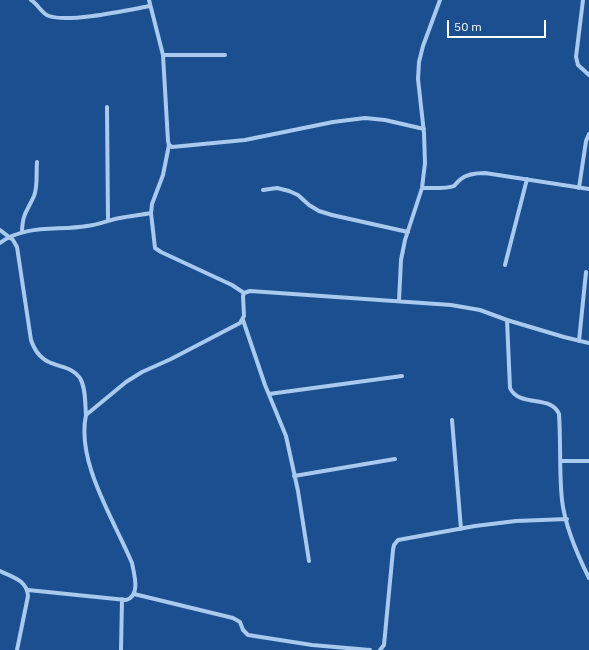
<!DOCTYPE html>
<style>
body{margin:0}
#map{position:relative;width:589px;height:650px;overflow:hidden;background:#1b4f8f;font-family:"IBM Plex Sans",sans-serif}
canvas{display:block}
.scale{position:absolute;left:447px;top:20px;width:99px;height:18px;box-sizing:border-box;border:2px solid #fff;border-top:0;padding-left:5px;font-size:12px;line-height:14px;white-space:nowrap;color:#fff;-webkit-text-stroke:3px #1b4f8f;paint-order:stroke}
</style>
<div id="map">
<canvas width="589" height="650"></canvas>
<div class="scale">50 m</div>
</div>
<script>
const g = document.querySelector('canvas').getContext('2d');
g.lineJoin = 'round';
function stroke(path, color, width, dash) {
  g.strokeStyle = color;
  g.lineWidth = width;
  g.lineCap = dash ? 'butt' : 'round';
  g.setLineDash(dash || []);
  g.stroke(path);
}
stroke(new Path2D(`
 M 31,0 C 38,4 41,13 49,16 C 69,23 128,10 150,6
 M 149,0 L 163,55 L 168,141 L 169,145 L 172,147 L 245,140 L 333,122 L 365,118 L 385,120 L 424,129
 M 583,0 L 576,57 L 578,65 L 589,75
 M 163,55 L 225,55
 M 107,107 L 108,221
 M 169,145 L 163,175 L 152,204 L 151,213 L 155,248 L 161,252 L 232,285 L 244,293
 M 422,188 C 430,188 447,189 454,186 C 456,184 458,181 461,179 C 467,174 476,173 485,173 L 589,189
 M 579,188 L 586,141 L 589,134
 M 263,190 L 277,188 L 289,191 L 298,195 L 309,205 L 319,211 L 332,215 L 408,232
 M 0,230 L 13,240 L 17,247 L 31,340 C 42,373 68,360 80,378 C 86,388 85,404 86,415
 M 22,231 C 23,212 27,212 34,196 C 38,186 36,173 37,162
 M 0,243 C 25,224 58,231 87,226 C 98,225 109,220 120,218 C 130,216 141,215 151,213
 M 505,265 L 527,179
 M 399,301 L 401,260 L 405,240 L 422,188 L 425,163 L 424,133 L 418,79 L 419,62 L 423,46 L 440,0
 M 243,320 L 265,385 L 286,436 L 298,491 L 309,561
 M 507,320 L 564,337 L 589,343
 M 579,341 L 586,272
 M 269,394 L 402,376
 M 452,420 L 461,529
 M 561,461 L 589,461
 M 294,476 L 395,459
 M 0,571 C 12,577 27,580 28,596 L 17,650
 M 28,590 L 126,600 C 141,596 134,574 132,563 C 114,520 76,462 86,415 L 126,382 L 142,372 L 171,359 L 240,323 L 244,316 L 243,296 L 244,293 L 250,291 L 451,305 L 480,310 L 507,320 L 510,388 C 519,408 551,394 559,414 C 561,443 559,472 562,500 C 565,527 577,554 589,578
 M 134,594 L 233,618 L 240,622 L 243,630 L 248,635 L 312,645 L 370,650
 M 121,650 L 122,599
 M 380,650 L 384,645 L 393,550 L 394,545 L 398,540 L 475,526 L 516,521 L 567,519`), '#a9c9ee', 4);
</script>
